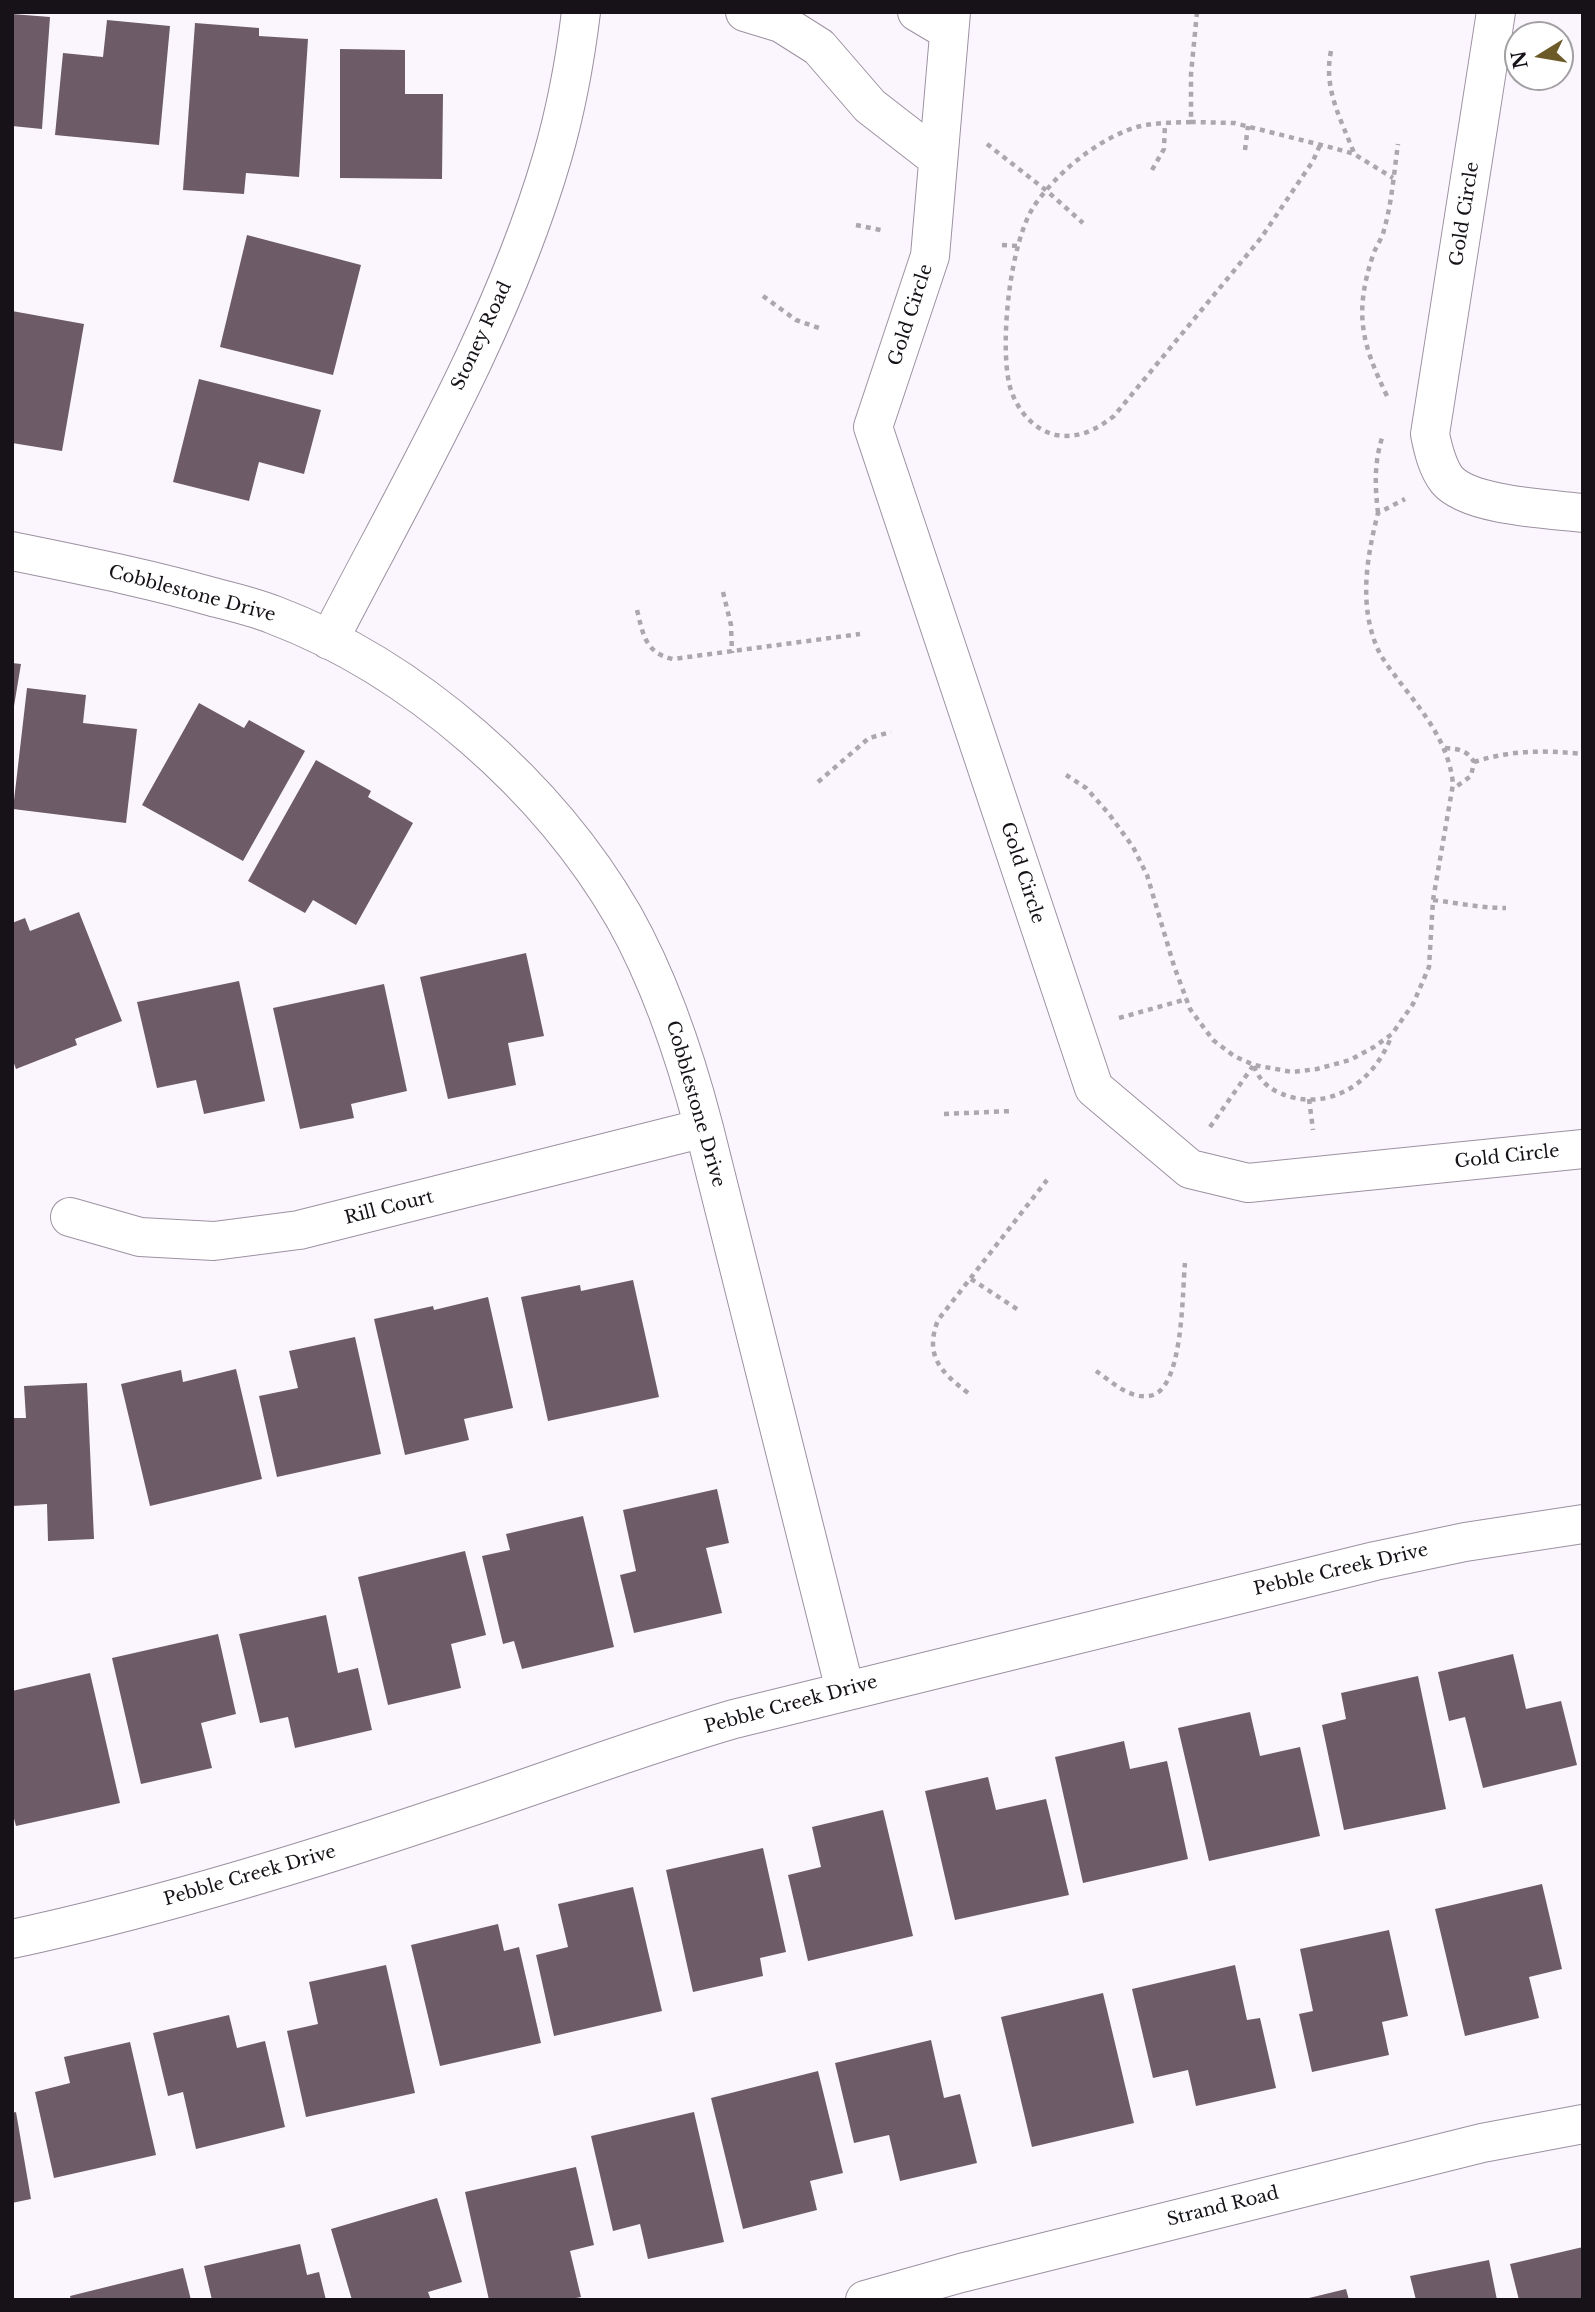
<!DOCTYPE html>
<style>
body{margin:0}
#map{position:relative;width:1595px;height:2312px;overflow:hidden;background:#fbf6fd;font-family:"Libre Baskerville",serif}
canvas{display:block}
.frame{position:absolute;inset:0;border:14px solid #161218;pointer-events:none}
.north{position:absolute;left:1504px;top:21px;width:70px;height:70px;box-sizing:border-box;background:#fff;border:2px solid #a2a0a3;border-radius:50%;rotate:259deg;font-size:19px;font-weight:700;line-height:28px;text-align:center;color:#161218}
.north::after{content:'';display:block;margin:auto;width:24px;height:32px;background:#6c5a28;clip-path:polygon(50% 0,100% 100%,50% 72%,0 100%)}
</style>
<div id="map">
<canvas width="1595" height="2312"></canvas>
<div class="frame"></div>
<div class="north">N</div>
</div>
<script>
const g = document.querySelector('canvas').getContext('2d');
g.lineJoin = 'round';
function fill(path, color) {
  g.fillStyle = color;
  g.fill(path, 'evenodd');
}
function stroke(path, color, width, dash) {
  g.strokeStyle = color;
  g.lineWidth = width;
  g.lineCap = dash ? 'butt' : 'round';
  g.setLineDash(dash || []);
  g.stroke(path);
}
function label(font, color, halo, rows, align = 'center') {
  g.font = font + ' "Libre Baskerville",serif';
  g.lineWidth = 7;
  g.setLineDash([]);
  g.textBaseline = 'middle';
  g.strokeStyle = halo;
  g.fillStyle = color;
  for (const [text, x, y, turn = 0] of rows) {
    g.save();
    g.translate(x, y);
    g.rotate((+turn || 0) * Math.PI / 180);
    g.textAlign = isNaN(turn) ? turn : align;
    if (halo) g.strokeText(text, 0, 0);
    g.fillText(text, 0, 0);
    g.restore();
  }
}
fill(new Path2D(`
 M 12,14 L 50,17 L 42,129 L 12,126 Z
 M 107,20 L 170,26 L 159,145 L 55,135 L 63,53 L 103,57 Z
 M 195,23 L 259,28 L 259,36 L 308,39 L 299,177 L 246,173 L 244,194 L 183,190 Z
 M 340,49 L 405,50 L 405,94 L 443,94 L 442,179 L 340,178 Z
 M 247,235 L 361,265 L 333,375 L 220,347 Z
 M 12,311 L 84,324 L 62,451 L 12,443 Z
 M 199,379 L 321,410 L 304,474 L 259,462 L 249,501 L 173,482 Z
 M 12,663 L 21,664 L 14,706 L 12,706 Z
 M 27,688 L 86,695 L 83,723 L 137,729 L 126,823 L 13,809 Z
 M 199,703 L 244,728 L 249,720 L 305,751 L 243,861 L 142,805 Z
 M 316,760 L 371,791 L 368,797 L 413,823 L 356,925 L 313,900 L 305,913 L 248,881 Z
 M 79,912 L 122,1021 L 75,1039 L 77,1045 L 16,1069 L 12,1058 L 12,923 L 25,918 L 30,931 Z
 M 526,953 L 544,1036 L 508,1043 L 516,1085 L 448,1099 L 420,977 Z
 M 239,981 L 265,1101 L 204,1114 L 196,1080 L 157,1088 L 137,1002 Z
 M 384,984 L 407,1091 L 351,1104 L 354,1118 L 300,1129 L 273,1008 Z
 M 633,1280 L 659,1397 L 548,1421 L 521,1297 L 580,1285 L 581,1291 Z
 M 488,1297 L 513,1408 L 464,1419 L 469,1440 L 405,1455 L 374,1319 L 433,1306 L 434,1310 Z
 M 355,1337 L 381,1454 L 277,1477 L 259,1396 L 298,1388 L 289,1351 Z
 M 236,1369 L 262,1479 L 150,1506 L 121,1384 L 181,1370 L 183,1382 Z
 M 87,1383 L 94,1539 L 48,1541 L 47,1504 L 12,1506 L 12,1418 L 26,1418 L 24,1386 Z
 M 717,1489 L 729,1543 L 706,1548 L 722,1613 L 634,1633 L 620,1575 L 636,1571 L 623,1510 Z
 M 583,1516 L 614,1647 L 522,1669 L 514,1641 L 503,1644 L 482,1556 L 510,1550 L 506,1534 Z
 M 465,1551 L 486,1635 L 451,1644 L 461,1688 L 388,1705 L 358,1577 Z
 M 326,1615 L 338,1673 L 358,1668 L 372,1730 L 295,1748 L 288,1717 L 260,1723 L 239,1634 Z
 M 218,1634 L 236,1714 L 201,1723 L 212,1768 L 141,1784 L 112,1658 Z
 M 1513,1654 L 1526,1709 L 1561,1701 L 1577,1765 L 1483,1788 L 1465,1717 L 1449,1721 L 1438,1672 Z
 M 90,1673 L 120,1803 L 16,1826 L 12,1811 L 12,1691 Z
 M 1418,1676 L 1446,1809 L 1344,1830 L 1322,1725 L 1346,1719 L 1341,1693 Z
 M 1250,1712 L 1260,1756 L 1300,1747 L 1320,1836 L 1209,1861 L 1178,1728 Z
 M 1124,1741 L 1130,1769 L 1167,1761 L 1188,1859 L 1083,1883 L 1055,1757 Z
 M 988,1777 L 996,1810 L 1046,1799 L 1069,1895 L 955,1920 L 925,1791 Z
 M 883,1810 L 913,1936 L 808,1961 L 788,1875 L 821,1867 L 812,1827 Z
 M 763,1848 L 786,1952 L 760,1958 L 763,1976 L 693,1992 L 666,1870 Z
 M 1542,1884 L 1562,1969 L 1529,1977 L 1539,2018 L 1465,2036 L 1435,1909 Z
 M 633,1887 L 662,2011 L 554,2036 L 536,1955 L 568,1947 L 558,1904 Z
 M 498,1924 L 504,1951 L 519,1947 L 541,2043 L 440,2066 L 411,1945 Z
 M 1389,1930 L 1408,2016 L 1382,2022 L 1389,2055 L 1312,2072 L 1299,2014 L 1313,2011 L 1300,1949 Z
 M 386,1965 L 415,2093 L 306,2117 L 287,2031 L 318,2024 L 309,1982 Z
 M 1235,1965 L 1247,2020 L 1260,2018 L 1276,2088 L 1196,2106 L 1188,2070 L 1153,2078 L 1132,1989 Z
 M 1103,1993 L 1134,2123 L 1032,2147 L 1001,2017 Z
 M 229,2015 L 237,2048 L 265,2041 L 285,2127 L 196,2149 L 183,2092 L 168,2096 L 153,2033 Z
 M 931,2040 L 944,2098 L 960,2094 L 977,2163 L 900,2181 L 889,2135 L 854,2143 L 835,2063 Z
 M 130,2042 L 156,2155 L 54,2178 L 35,2092 L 70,2083 L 64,2057 Z
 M 818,2071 L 843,2173 L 810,2181 L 817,2210 L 743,2229 L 711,2098 Z
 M 16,2112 L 31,2199 L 12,2203 L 12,2113 Z
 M 694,2112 L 724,2242 L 648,2259 L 640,2224 L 613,2231 L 591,2136 Z
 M 576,2167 L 594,2245 L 570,2251 L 581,2297 L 567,2300 L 489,2300 L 465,2192 Z
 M 437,2198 L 462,2282 L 428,2292 L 431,2300 L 352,2300 L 331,2229 Z
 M 300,2244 L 307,2275 L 319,2272 L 326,2300 L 212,2300 L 204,2266 Z
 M 1583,2247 L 1583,2300 L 1519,2300 L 1510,2264 Z
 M 1489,2260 L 1497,2300 L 1416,2300 L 1410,2276 Z
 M 183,2268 L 191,2300 L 71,2300 L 70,2296 Z
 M 1346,2289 L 1349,2300 L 1305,2300 L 1305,2299 Z`), '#6d5c67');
const minor = new Path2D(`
 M 745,12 L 781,23 L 819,47 L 870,106 L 937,158
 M 917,12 L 949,31
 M 951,12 L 930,256 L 873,427 L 1094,1088 L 1190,1169 L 1248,1183 L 1583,1149
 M 1496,12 L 1430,434 C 1433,449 1437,467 1447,480 C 1469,506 1549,509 1583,513
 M 12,551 C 80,565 147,578 213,597 C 233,602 254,607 274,615 C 414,668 549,787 624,917 C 661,983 685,1055 704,1128 L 845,1690
 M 329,640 C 410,483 502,328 552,158 C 566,110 575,61 581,12
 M 70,1217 L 140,1237 L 214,1241 L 299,1230 L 704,1128
 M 12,1939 C 156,1908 297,1865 437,1818 C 536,1786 634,1748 734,1719 L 1375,1561 L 1465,1542 L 1583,1524
 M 865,2300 L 961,2273 L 1482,2143 L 1583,2124`);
stroke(minor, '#9c91a1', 40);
stroke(new Path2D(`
 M 1197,12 L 1191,74 L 1191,122 L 1234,123 L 1337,149 L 1354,154 L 1393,178
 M 1331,51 C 1323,89 1341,119 1354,153
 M 1191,122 C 1170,123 1148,122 1128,130 C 1092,144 1056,174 1034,206 C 1010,243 1000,340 1009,383 C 1014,406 1032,430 1056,435 C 1080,439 1097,429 1114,416 L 1261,238 L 1313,161 L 1320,145
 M 987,144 L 1047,191 L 1083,223
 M 1245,150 L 1248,126
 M 1152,170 L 1164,149 L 1165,123
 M 856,225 L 885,231
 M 1002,245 L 1018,246
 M 763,296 L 796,320 L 822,329
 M 1387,396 C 1361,342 1354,313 1373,255 C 1376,246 1382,239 1384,230 C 1392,202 1394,172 1398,144
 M 1378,513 C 1375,486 1374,464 1382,438
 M 723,592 L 731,625 L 732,653
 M 637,610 C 643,634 645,653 673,659 L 860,634
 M 1445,748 C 1459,749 1467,750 1474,762 L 1471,776 L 1453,789
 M 1474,762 C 1511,750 1544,750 1583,754
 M 1066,775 L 1086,788 L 1109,814 L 1133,847 L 1147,875 L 1174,966 L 1190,1009 L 1213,1040 L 1234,1056 L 1254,1065 L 1292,1072 L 1317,1069 L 1350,1060 L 1374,1047 L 1392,1034 L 1413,1004 L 1429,967 L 1433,900 L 1453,784 C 1449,743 1423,712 1399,681 C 1391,670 1381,658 1376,645 C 1359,602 1367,556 1378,513 L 1405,499
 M 818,782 L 869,738 L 891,732
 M 1433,900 C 1459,903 1480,908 1506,908
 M 1119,1018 L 1187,999
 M 1254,1066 C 1261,1085 1275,1093 1295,1098 C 1339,1107 1376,1077 1391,1037
 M 1309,1099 L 1313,1130
 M 944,1114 L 1012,1111
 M 1210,1127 L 1253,1066
 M 971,1279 L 1020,1311
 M 1096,1371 C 1111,1381 1129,1399 1149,1396 C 1184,1392 1182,1291 1185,1263
 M 968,1393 C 941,1372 924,1356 938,1320 L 1047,1180`), '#aba7ad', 4.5, [5, 5]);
stroke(minor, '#fff', 38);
label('18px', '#161218', '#fff', [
 ["Gold Circle",1465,214,-81],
 ["Gold Circle",911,315,-72],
 ["Stoney Road",482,336,-65],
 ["Cobblestone Drive",192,594,15],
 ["Gold Circle",1022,873,72],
 ["Cobblestone Drive",695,1104,74],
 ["Gold Circle",1507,1157,-6],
 ["Rill Court",389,1208,-14],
 ["Pebble Creek Drive",1341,1570,-13],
 ["Pebble Creek Drive",791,1705,-15],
 ["Pebble Creek Drive",250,1876,-16],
 ["Strand Road",1223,2207,-14]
]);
</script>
